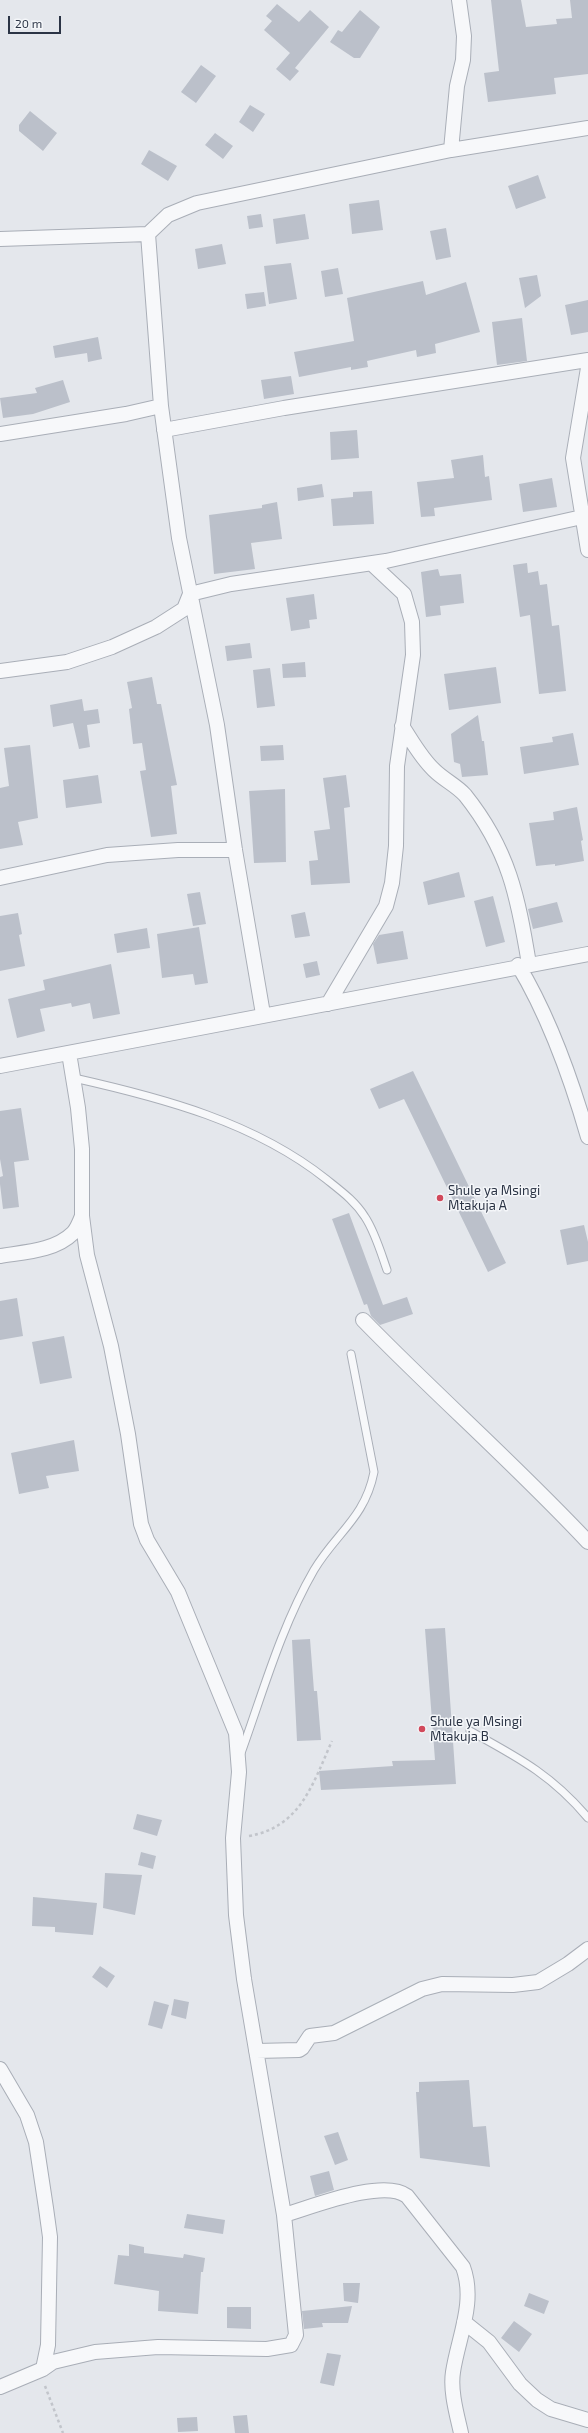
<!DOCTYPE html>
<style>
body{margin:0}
#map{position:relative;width:588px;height:2433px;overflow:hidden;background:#e4e7ec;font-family:"Exo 2",sans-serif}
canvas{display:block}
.scale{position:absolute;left:8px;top:16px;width:53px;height:18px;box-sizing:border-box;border:2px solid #2b3445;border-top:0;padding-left:5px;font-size:12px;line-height:14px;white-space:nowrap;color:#2b3445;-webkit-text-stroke:3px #f4f6f9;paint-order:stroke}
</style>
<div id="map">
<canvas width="588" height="2433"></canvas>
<div class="scale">20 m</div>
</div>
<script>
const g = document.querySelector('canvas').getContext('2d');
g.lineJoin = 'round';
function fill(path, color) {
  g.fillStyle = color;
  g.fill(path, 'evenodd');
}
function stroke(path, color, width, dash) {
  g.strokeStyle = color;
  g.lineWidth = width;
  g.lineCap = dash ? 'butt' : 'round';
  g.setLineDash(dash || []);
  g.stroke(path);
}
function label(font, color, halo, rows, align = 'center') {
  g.font = font + ' "Exo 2",sans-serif';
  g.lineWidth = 3;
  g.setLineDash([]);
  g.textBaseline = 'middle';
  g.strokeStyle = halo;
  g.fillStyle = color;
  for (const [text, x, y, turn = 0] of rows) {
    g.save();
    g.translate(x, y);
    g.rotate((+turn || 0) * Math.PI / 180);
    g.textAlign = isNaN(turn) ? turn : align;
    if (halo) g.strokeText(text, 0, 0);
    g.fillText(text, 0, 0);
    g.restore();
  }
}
fill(new Path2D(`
 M 491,0 L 521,0 L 526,27 L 557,24 L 556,19 L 572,18 L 570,0 L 588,0 L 588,74 L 554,78 L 556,94 L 488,102 L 484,73 L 499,71 Z
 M 277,4 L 299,22 L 310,10 L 329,27 L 295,68 L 299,71 L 290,81 L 276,69 L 290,53 L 264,30 L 272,21 L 266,16 Z
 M 360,10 L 380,27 L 360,58 L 354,58 L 330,42 L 338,30 L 342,32 Z
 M 201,65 L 216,76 L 196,103 L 181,92 Z
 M 250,105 L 265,114 L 253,132 L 239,122 Z
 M 30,111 L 57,133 L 43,151 L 19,131 L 19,125 Z
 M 215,133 L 233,146 L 223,159 L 205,145 Z
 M 149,150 L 177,166 L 168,181 L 141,164 Z
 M 538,175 L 546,198 L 516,209 L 508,186 Z
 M 379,200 L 383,230 L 352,234 L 349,204 Z
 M 261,214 L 263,227 L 249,229 L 247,216 Z
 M 305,214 L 309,239 L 276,244 L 273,219 Z
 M 446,228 L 451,257 L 436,260 L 430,231 Z
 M 222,244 L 226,264 L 198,269 L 195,249 Z
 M 291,263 L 297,299 L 269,304 L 264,266 Z
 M 338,268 L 343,294 L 325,297 L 321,271 Z
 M 537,275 L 541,296 L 525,308 L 519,278 Z
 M 423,281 L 426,295 L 466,282 L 480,332 L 435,344 L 436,353 L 417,357 L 416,350 L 367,361 L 368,367 L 351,370 L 351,367 L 299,377 L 294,352 L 354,341 L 347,298 Z
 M 264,292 L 266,306 L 247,309 L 245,294 Z
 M 588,300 L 588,332 L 571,335 L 565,305 Z
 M 522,318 L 527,361 L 497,365 L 492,322 Z
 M 98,337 L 102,359 L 88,362 L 87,353 L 55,358 L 53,346 Z
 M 291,376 L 294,394 L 264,399 L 261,380 Z
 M 63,380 L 70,402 L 33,414 L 3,418 L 0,398 L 37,393 L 35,388 Z
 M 357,430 L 359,458 L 331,460 L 330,432 Z
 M 483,455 L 485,477 L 489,476 L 492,500 L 434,508 L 435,516 L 421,517 L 417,482 L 454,478 L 451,460 Z
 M 552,478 L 557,507 L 523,512 L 519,484 Z
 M 322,484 L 324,497 L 298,501 L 297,488 Z
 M 372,491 L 374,524 L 333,526 L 331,499 L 353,497 L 353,492 Z
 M 277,502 L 282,539 L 251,543 L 255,569 L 214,574 L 209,515 L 262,508 L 262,505 Z
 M 527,563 L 528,573 L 538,571 L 540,585 L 547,584 L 552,626 L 559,625 L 566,691 L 539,694 L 530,615 L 520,617 L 513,565 Z
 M 438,569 L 440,576 L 461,574 L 464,603 L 440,606 L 441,615 L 426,617 L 421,572 Z
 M 314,594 L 317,619 L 309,620 L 310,628 L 291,631 L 286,598 Z
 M 250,643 L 252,658 L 227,661 L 225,646 Z
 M 305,662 L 306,677 L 283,678 L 282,664 Z
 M 496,667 L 501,703 L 449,710 L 444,674 Z
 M 270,668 L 275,706 L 257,708 L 253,670 Z
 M 152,677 L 157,704 L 161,704 L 177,785 L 171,786 L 177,834 L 151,837 L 140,771 L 146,770 L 142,743 L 133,744 L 129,709 L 132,708 L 127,682 Z
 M 82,699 L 84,711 L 98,709 L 100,723 L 87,725 L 90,747 L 79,749 L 73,723 L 53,727 L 50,705 Z
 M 478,715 L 482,741 L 484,741 L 488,775 L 462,777 L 460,764 L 454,762 L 451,734 Z
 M 573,733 L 579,765 L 524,774 L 520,747 L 553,742 L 552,737 Z
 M 30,745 L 38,818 L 18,822 L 23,845 L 0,849 L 0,788 L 9,786 L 4,748 Z
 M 283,745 L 284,760 L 261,761 L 260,746 Z
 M 98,775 L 102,803 L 66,808 L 63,780 Z
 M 346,775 L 350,807 L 344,808 L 350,883 L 311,885 L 309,861 L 318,860 L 314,831 L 330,829 L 323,778 Z
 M 285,789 L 286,862 L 254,863 L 249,791 Z
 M 577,807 L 583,840 L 581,841 L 584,861 L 555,866 L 555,864 L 536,866 L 529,823 L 554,820 L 553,812 Z
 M 459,872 L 465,897 L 428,905 L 423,882 Z
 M 200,892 L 206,924 L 193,926 L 187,894 Z
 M 493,896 L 505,942 L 486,947 L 474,901 Z
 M 557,902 L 563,922 L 533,929 L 528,909 Z
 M 305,912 L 310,936 L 295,938 L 291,915 Z
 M 18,913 L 22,934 L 19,935 L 25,966 L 0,971 L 0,916 Z
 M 199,927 L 208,983 L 195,985 L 193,974 L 162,978 L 157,934 Z
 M 147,928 L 150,948 L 117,953 L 114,934 Z
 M 403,931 L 408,959 L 377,964 L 373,944 L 379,935 Z
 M 317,961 L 320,975 L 306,978 L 303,964 Z
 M 111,964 L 120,1014 L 93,1019 L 90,1003 L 72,1007 L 71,1003 L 40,1009 L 45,1031 L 17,1038 L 8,999 L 45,990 L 43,980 Z
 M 413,1071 L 506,1263 L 488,1272 L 404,1099 L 379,1109 L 370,1089 Z
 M 21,1108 L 29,1160 L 14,1162 L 19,1207 L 3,1209 L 0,1184 L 0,1177 L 3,1176 L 0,1159 L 0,1111 Z
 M 349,1213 L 383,1305 L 407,1297 L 413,1314 L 380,1325 L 371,1316 L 367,1304 L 364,1305 L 332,1219 Z
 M 584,1225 L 588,1242 L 588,1261 L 567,1265 L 560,1230 Z
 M 17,1298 L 23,1336 L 0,1340 L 0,1301 Z
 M 64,1336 L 72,1378 L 40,1384 L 32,1342 Z
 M 74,1440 L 79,1471 L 46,1476 L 49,1488 L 19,1494 L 11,1453 Z
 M 445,1628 L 456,1784 L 321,1790 L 319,1771 L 393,1766 L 392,1761 L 435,1760 L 425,1629 Z
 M 310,1639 L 314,1691 L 317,1691 L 321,1740 L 297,1741 L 292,1640 Z
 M 137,1814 L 162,1820 L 157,1836 L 133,1829 Z
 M 141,1852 L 156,1856 L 153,1869 L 138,1865 Z
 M 105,1873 L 142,1875 L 135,1915 L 103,1908 Z
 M 33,1897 L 97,1903 L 93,1935 L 55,1932 L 55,1927 L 32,1926 Z
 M 100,1966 L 115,1976 L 107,1988 L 92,1977 Z
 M 174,1999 L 189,2002 L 186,2019 L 171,2015 Z
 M 154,2001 L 169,2005 L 162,2029 L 148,2025 Z
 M 469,2080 L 473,2127 L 486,2126 L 490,2167 L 420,2158 L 416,2092 L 419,2092 L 419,2082 Z
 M 338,2132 L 348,2160 L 335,2165 L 324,2136 Z
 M 329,2171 L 334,2190 L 315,2196 L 310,2176 Z
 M 187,2214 L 225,2220 L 223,2234 L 184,2228 Z
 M 129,2244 L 144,2247 L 144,2253 L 183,2258 L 184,2254 L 205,2258 L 203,2272 L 201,2272 L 198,2314 L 158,2311 L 159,2291 L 114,2284 L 118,2255 L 129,2256 Z
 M 343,2283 L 360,2283 L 358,2303 L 344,2301 Z
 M 529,2293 L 549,2301 L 544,2314 L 524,2306 Z
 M 352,2306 L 348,2323 L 322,2323 L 323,2327 L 304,2329 L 302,2311 Z
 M 227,2307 L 251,2307 L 251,2329 L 227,2328 Z
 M 514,2321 L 532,2334 L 519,2352 L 501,2338 Z
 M 327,2353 L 341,2355 L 334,2386 L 320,2383 Z
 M 247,2415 L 249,2433 L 235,2433 L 233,2416 Z
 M 197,2417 L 198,2431 L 178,2432 L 177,2418 Z`), '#bbc0ca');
const service = new Path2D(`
 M 74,1078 C 163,1098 254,1122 326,1179 C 341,1191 355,1201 365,1217 C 375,1232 381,1253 387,1270
 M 470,1731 C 519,1758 552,1775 588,1818
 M 241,1753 C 263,1692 281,1627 314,1570 C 336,1533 365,1518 374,1472 L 351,1354`);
const minor = new Path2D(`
 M 451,150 L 457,86 L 463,60 L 464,36 L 459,0
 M 0,239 L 148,234
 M 588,368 L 573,458 L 588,550
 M 164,430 L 284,408 L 588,360
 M 0,434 L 126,414 L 161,406
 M 0,671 L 67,662 L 112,647 L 156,627 L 184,609 L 190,594 L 231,584 L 386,561 L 582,517
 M 402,726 C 412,741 421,758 434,770 C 444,780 456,785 465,795 C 509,850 518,897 529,964
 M 0,878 L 107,855 L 178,850 L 235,850
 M 518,965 C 550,1018 571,1078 588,1137
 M 328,1004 L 386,906 L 392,883 L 396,846 L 397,766 L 413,655 L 412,622 L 404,594 L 372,564
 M 263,1014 L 235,850 L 217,725 L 179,538 L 161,406 L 148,234 L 168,215 L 197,203 L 451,150 L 588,128
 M 0,1066 L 588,954
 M 0,1256 C 24,1252 55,1251 73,1233 C 77,1229 80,1221 82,1216
 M 363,1320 C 436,1395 516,1465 588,1542
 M 256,2051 L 299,2050 L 302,2048 L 310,2036 L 334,2033 L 422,1989 L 442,1984 L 513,1985 L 538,1982 L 568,1964 L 588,1949
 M 0,2069 L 27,2115 L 36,2142 L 46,2208 L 50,2237 L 48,2345 L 43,2369
 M 284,2215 C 312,2207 383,2178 407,2196 L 463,2267 C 476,2302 458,2338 453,2372 C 450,2391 457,2415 461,2433
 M 464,2322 L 489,2342 L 520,2384 L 537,2400 L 551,2409 L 588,2420
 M 0,2387 L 43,2369 L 53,2362 L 95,2352 L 158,2347 L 267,2349 L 291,2345 L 296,2335 L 284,2215 L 244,1979 L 236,1915 L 233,1838 L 239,1772 L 236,1733 L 178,1592 L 147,1540 L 141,1524 L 128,1434 L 111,1346 L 87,1255 L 82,1216 L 82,1149 L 78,1108 L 69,1053`);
stroke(service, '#a9aeb7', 9);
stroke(minor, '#a9aeb7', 16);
stroke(new Path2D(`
 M 249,1836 C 301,1827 313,1783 332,1741
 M 45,2386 L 63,2433`), '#c2c5cb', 2.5, [3, 3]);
stroke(service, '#f7f8fa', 7);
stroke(minor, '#f7f8fa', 14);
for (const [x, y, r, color] of [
 [440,1198,4,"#d1495b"],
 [422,1729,4,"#d1495b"]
]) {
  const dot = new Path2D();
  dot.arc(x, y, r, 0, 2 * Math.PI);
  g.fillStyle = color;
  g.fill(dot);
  stroke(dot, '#f4f6f9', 1.5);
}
label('13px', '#2b3445', '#f4f6f9', [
 ["Shule ya Msingi",448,1191],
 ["Mtakuja A",448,1206],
 ["Shule ya Msingi",430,1722],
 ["Mtakuja B",430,1737]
], 'left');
</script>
